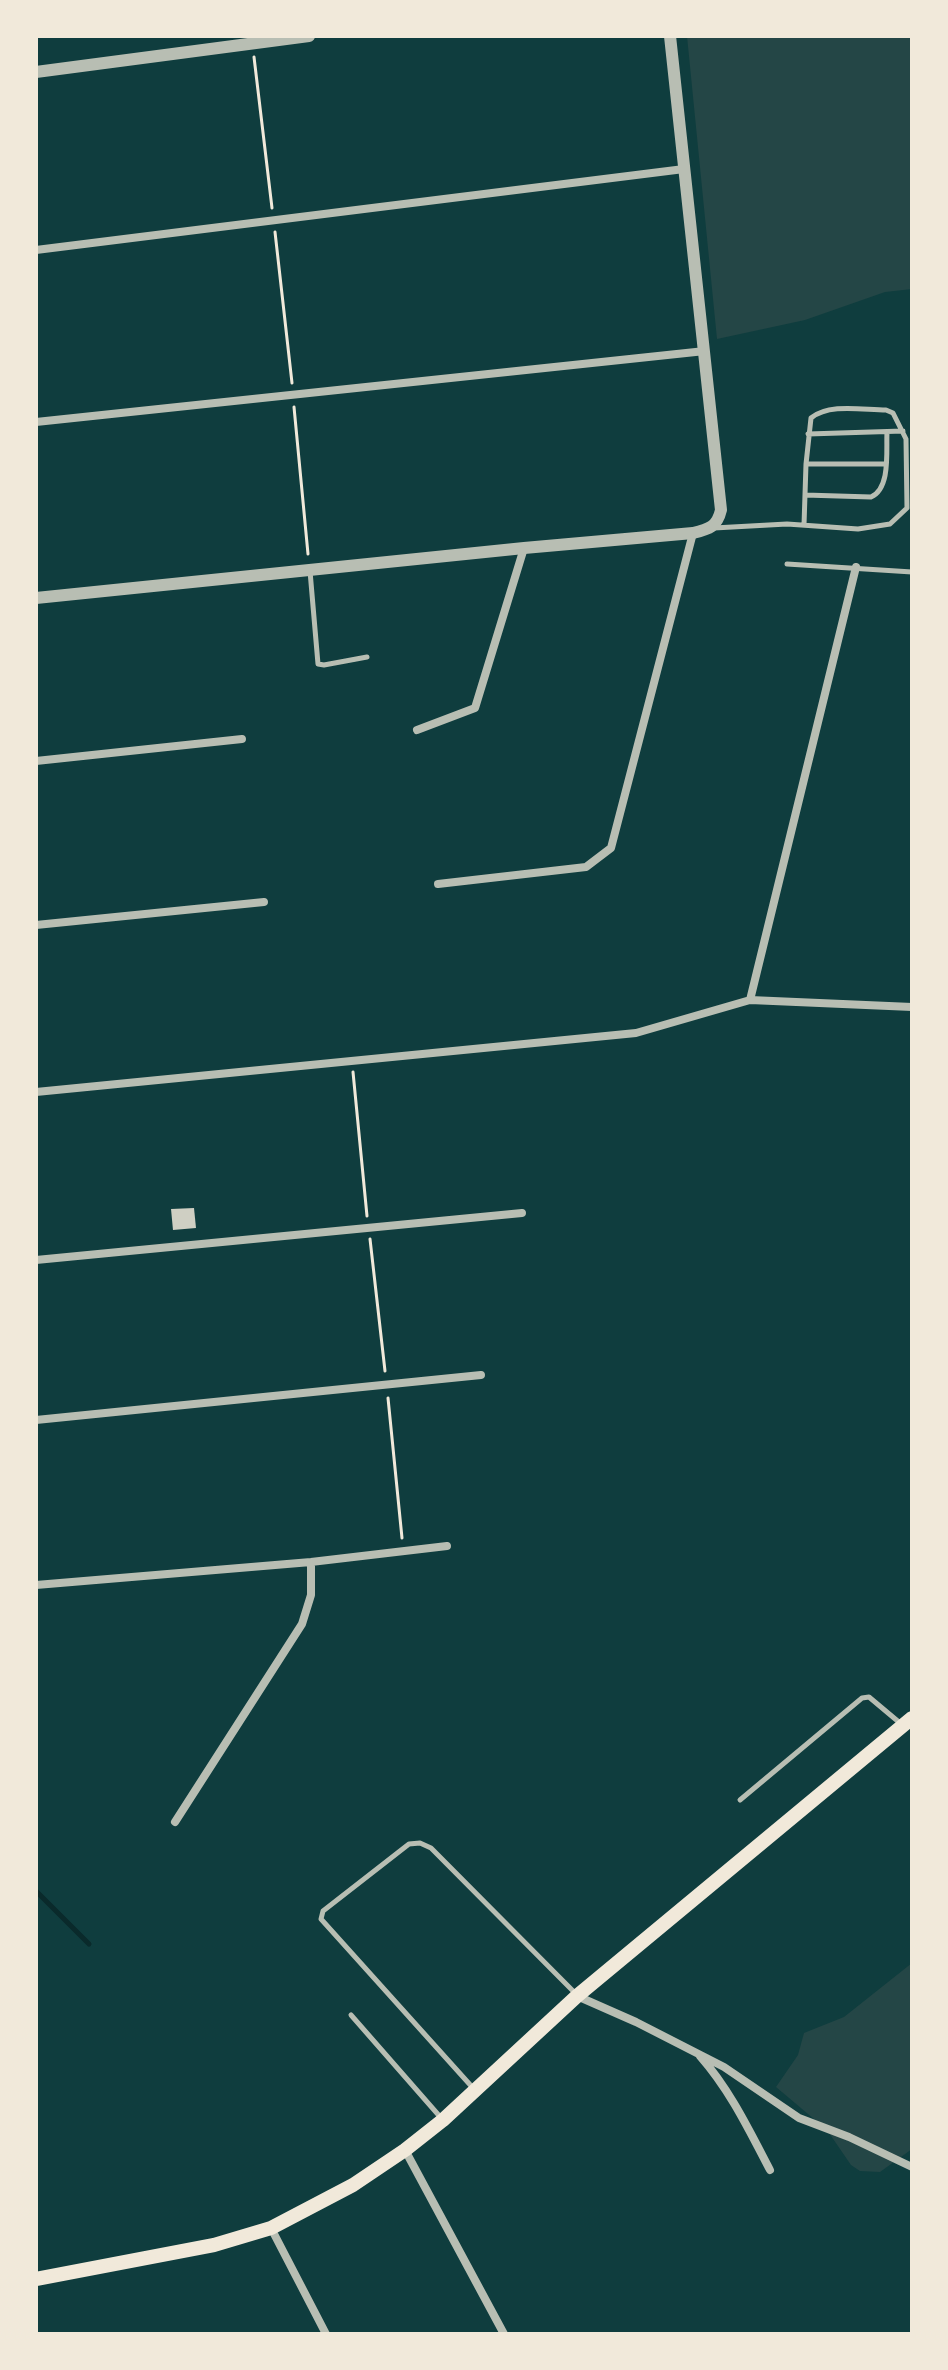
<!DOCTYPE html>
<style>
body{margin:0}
#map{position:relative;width:948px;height:2370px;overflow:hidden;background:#0f3d3e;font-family:Raleway,sans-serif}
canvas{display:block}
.frame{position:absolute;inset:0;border:38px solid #f1e9da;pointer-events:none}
</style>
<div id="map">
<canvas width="948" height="2370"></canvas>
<div class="frame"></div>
</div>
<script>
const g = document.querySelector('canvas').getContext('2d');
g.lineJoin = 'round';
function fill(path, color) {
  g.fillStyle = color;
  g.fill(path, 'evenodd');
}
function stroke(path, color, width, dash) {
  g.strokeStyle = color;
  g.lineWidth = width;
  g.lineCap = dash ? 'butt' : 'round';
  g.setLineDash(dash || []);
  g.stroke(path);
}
fill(new Path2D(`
 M 687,36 L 912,36 L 912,289 L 885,292 L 805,320 L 717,339 Z
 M 912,1963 L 912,2149 L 880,2172 L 860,2171 L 851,2165 L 827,2130 L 776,2087 L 798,2055 L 804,2033 L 844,2017 Z`), '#244646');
stroke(new Path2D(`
 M 36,1891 L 89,1944`), '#0a2a2b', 5);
fill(new Path2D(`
 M 194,1208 L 196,1228 L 173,1230 L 171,1209 Z`), '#cfcfc3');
stroke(new Path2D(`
 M 254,57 L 272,208
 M 275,232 L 292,383
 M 294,407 L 308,554
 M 353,1072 L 367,1216
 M 370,1239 L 385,1371
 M 388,1398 L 402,1538`), '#f1e9da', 3);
stroke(new Path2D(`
 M 808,434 L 903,431
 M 806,464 L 885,464
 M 805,495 L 871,497 C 891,488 886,451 887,432
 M 714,528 L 787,524 L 858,529 L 890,524 L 907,508 L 906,439 L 893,413 L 886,410 C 863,410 829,403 811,418 L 806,464 L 804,525
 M 787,564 L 912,572
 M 310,571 L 318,664 L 324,665 L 367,657
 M 740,1800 L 862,1698 L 869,1697 L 900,1723
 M 351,2015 L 442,2119
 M 473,2088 L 321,1919 L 323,1911 L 409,1844 L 420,1843 L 431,1848 L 576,1994`), '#b8beb3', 5);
stroke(new Path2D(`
 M 36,250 L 684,169
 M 36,422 L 705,351
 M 417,730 L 475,708 L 524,548
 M 36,761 L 242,739
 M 438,884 L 586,867 L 611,848 L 693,533
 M 36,925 L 264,902
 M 750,1000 L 856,567
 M 36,1092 L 636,1033 L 750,1000 L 912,1007
 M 36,1260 L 522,1213
 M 36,1420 L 481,1375
 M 36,1585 L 311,1562 L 447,1546
 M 175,1822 L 302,1624 L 311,1595 L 311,1562
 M 577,1996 L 636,2022 L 724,2067 L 799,2118 L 849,2137 L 912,2167
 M 700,2056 C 730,2090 749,2130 770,2170
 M 405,2150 L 504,2334
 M 271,2228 L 326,2334`), '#b8beb3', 8);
stroke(new Path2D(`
 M 36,72 L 309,36
 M 36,598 L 524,548 L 693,533 C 709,529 717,527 721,510 L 670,36`), '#b8beb3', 12);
stroke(new Path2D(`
 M 36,2279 L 214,2245 L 271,2228 L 353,2185 L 405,2150 L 443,2120 L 577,1996 L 912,1718`), '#f1e9da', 14);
</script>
